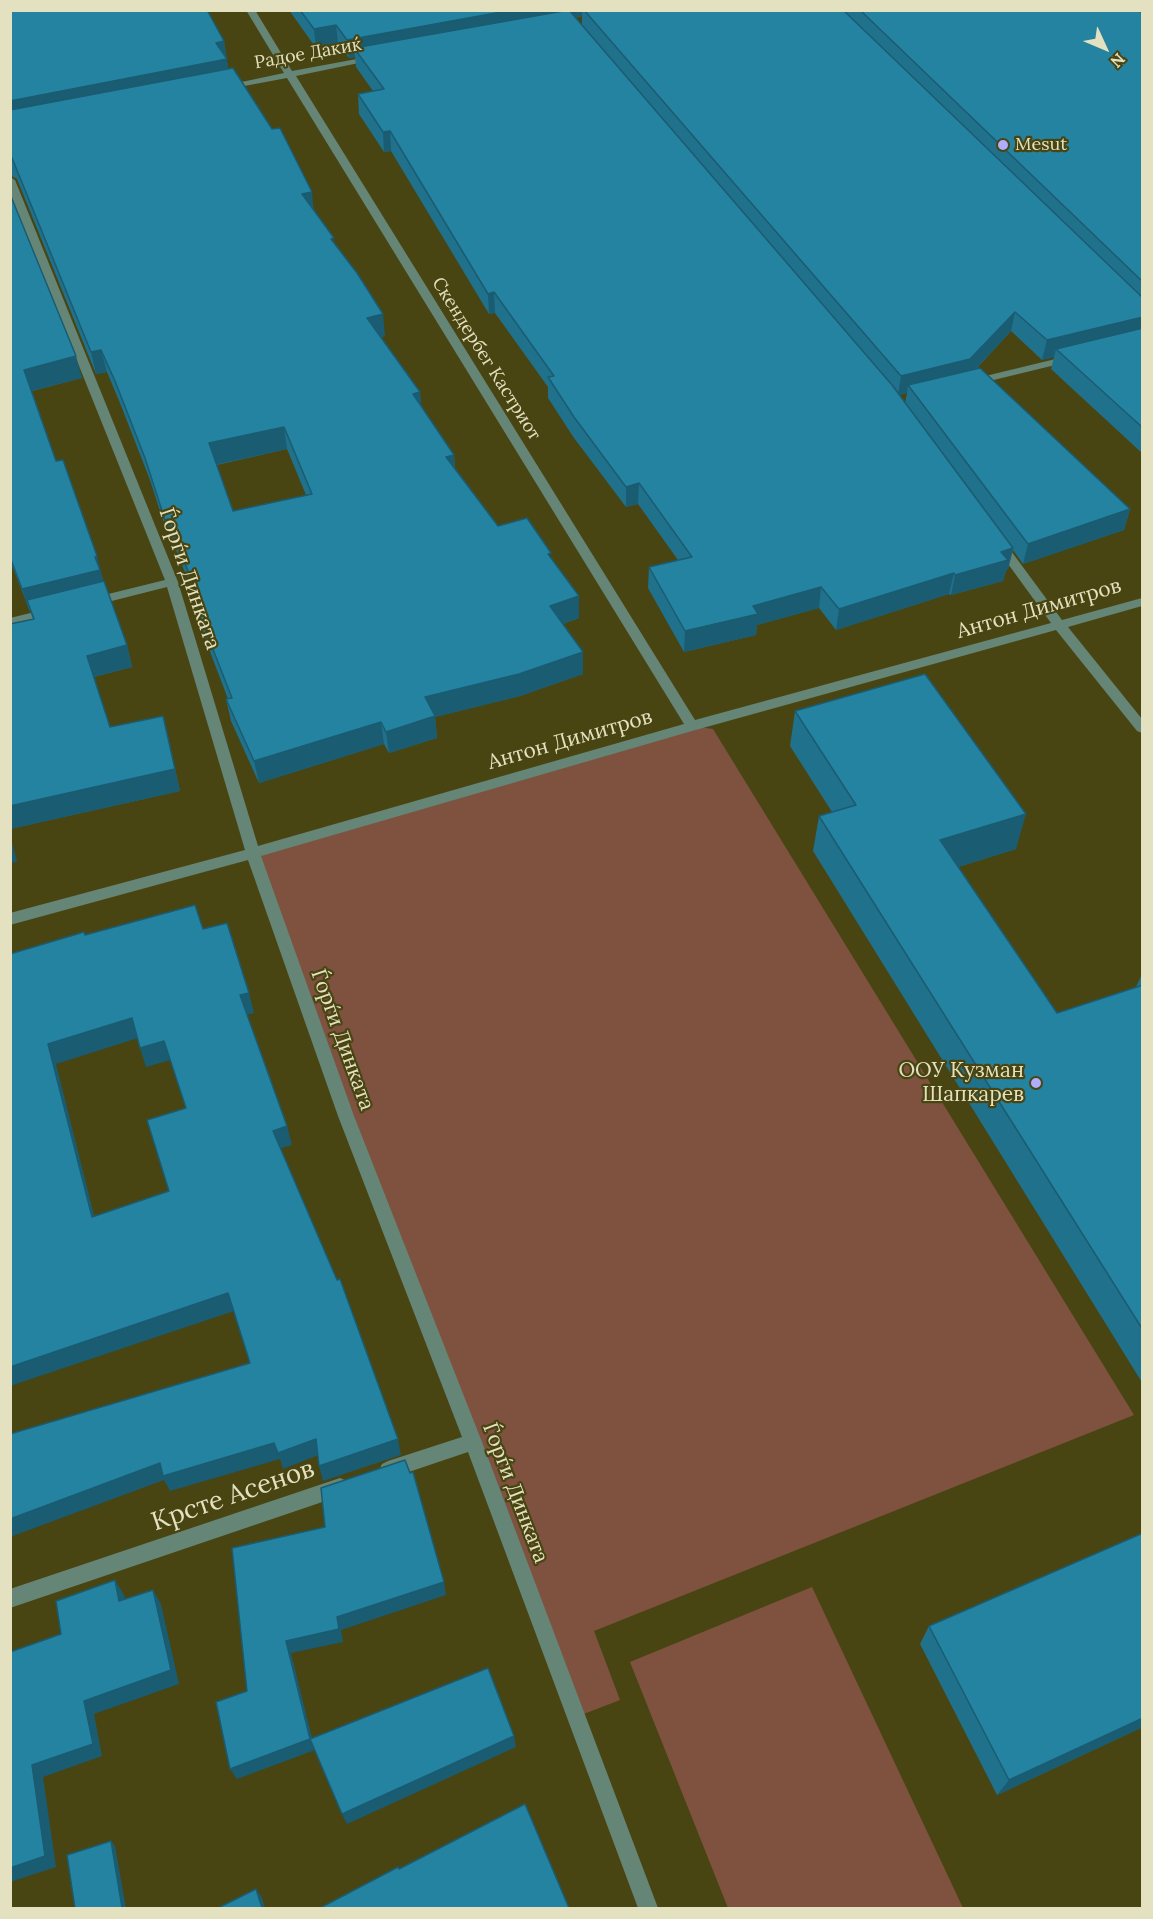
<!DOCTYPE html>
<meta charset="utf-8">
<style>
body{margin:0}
#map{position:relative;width:1153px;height:1919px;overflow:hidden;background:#494512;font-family:Lora,serif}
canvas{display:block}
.frame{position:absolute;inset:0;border:12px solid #e3e1c0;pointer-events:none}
.north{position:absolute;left:1075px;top:18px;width:60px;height:60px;-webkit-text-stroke:4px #494512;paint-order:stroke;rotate:134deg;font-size:16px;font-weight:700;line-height:24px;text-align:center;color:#e3e1c0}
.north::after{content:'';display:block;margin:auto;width:21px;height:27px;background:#e3e1c0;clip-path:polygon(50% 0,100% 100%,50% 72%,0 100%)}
</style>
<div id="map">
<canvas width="1153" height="1919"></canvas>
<div class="frame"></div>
<div class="north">N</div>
</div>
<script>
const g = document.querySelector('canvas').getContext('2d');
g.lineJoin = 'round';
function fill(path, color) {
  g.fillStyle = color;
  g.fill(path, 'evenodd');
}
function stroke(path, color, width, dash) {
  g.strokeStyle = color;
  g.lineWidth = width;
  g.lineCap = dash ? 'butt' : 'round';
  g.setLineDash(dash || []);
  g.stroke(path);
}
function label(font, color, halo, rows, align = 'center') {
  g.font = font + ' Lora,serif';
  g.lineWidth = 4.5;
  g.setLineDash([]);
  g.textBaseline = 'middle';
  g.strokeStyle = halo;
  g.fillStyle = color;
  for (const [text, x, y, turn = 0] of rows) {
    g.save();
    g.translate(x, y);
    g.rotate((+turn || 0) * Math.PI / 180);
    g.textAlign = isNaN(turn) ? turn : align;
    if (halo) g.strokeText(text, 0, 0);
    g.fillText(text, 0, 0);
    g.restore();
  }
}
fill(new Path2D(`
 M 692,726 L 713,729 L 1134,1415 L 594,1631 L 620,1700 L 576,1717 L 253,853 Z
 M 812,1587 L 963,1908 L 728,1908 L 630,1662 Z`), '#7e523f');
fill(new Path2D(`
 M 246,10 L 255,10 L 292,71 L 373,56 L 378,59 L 296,76 L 695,720 L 1051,623 L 995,546 L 995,540 L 1003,540 L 1062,620 L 1142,598 L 1142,606 L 1068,627 L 1142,719 L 1142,733 L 1137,731 L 1056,630 L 692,731 L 261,856 L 354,1116 L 482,1442 L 658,1908 L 638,1908 L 468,1452 L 388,1479 L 382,1476 L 379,1470 L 382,1464 L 388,1461 L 462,1437 L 338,1116 L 248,860 L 10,925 L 10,913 L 245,850 L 167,587 L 92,606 L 86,602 L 88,599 L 165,580 L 10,194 L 10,177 L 15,180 L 178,582 L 258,846 L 684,724 L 287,78 L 223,90 L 218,87 L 284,73 Z
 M 1072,355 L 1076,356 L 1076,360 L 973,385 L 967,382 L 969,380 Z
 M 51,608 L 57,612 L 55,615 L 10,626 L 10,618 Z
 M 340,1478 L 347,1481 L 349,1487 L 347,1493 L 340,1496 L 10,1608 L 10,1589 Z`), '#658576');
fill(new Path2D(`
 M 10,10 L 224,41 L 228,69 L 335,244 L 385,336 L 381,337 L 420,392 L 421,407 L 454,455 L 455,468 L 498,526 L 551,558 L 579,618 L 563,624 L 583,674 L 520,696 L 435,717 L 437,738 L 389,753 L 384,744 L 259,783 L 231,721 L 226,699 L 228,699 L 198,620 L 193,598 L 195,598 L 173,542 L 170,542 L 150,480 L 120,403 L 107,372 L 96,374 L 17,179 L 10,175 ZM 287,449 L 306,495 L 233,511 L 217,465 Z
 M 289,10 L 1143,10 L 1143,454 L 1051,369 L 1054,357 L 1042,360 L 1011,331 L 976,369 L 1130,509 L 1124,530 L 1023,564 L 1013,550 L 1008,569 L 1006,570 L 1003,581 L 951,595 L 949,594 L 836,630 L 819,608 L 757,625 L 756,635 L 684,652 L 648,588 L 649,567 L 678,560 L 638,504 L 626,507 L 574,438 L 548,398 L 548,387 L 495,313 L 489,314 L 391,151 L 384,152 L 359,114 L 358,94 L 373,91 L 356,67 L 355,57 L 349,58 L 338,43 L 316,48 ZM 582,16 L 582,26 L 575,18 ZM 907,393 L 905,403 L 899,395 Z
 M 10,194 L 82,378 L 32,391 L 56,461 L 103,579 L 102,579 L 103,582 L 127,645 L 132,667 L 94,677 L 110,727 L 163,716 L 180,791 L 10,829 L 10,624 L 33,619 L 11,563 L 10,563 Z
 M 795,711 L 1016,849 L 958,867 L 1057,1013 L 1136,987 L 1143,972 L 1143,1384 L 813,851 L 819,816 L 832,812 L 790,746 Z
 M 1143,1533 L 1143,1727 L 997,1795 L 920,1644 L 929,1626 Z`), '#20718b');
fill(new Path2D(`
 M 512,10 L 582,10 L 582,16 L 360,56 L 354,48 L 355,57 L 349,58 L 347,40 Z
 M 336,25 L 338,43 L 316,48 L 314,29 Z
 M 224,41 L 230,80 L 10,123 L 10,101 Z
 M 390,131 L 391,151 L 384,152 L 383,132 Z
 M 312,192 L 314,214 L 302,194 Z
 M 494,292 L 495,313 L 489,314 L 488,294 Z
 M 1015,312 L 1011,331 L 966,379 L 908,385 L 907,393 L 898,395 L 901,376 Z
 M 383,314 L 385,336 L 370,340 L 367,318 Z
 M 1143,317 L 1143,332 L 1056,349 L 1054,357 L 1042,360 L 1047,340 Z
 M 101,350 L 107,372 L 96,374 L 91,352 Z
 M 76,356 L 82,378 L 30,391 L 24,370 Z
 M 420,392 L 422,414 L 413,394 Z
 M 284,427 L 287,449 L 214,465 L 209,443 Z
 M 454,455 L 455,477 L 446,457 Z
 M 639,483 L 638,504 L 626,507 L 626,487 Z
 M 1130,509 L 1124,530 L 1023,564 L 1028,544 Z
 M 168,519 L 173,542 L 170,542 L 165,520 Z
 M 1013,548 L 1008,569 L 1006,570 L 1003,581 L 951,595 L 955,575 L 1001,552 Z
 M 97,556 L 106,592 L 27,600 L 29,611 L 22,589 Z
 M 954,573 L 949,594 L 836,630 L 839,609 Z
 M 821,587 L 819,608 L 757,625 L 756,635 L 684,652 L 685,631 L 753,606 Z
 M 579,596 L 579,618 L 551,628 L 550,606 Z
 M 127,645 L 132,667 L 93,677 L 87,656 Z
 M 583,652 L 583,674 L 520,696 L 435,717 L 437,738 L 389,753 L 386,732 L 425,697 Z
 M 163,716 L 180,791 L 10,829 L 10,806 Z
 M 381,722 L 384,744 L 259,783 L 254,761 Z
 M 1026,814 L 1016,849 L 931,875 L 940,840 Z
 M 10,834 L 17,862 L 10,863 Z
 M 249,993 L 254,1013 L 245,1015 L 240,995 Z
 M 132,1018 L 138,1038 L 56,1064 L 99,1235 L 92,1217 L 48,1044 Z
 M 164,1041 L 170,1060 L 146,1067 L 140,1048 Z
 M 287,1126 L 292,1145 L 278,1149 L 273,1131 Z
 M 228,1293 L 234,1311 L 10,1386 L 10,1367 Z
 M 316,1439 L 321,1454 L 283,1469 L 280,1459 L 170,1491 L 164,1480 L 10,1537 L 10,1519 L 160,1463 L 274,1443 Z
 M 398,1439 L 401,1455 L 323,1481 L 319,1466 Z
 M 115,1580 L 124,1595 L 128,1616 L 119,1601 Z
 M 444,1582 L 446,1595 L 341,1630 L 343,1642 L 291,1653 L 315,1750 L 237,1779 L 230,1769 L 286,1641 L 337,1617 Z
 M 153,1590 L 161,1604 L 179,1684 L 94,1714 L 102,1756 L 43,1777 L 56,1867 L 10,1882 L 10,1868 L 32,1765 L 84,1701 Z
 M 1143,1718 L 1143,1727 L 997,1795 L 1009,1780 Z
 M 514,1736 L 516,1747 L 347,1824 L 342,1814 Z
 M 111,1841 L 115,1846 L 126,1908 L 122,1908 Z
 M 256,1889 L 262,1898 L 265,1908 L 262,1908 Z`), '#1a5c71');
const building = new Path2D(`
 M 10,10 L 207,10 L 224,41 L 216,43 L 227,59 L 10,101 Z
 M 300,10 L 512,10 L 347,40 L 336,25 L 314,29 Z
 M 569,10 L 892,385 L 1013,548 L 1001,552 L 1008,560 L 955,575 L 954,573 L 839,609 L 821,587 L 753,606 L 758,614 L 685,631 L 649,567 L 692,557 L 639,483 L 626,487 L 574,417 L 548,377 L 554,376 L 494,292 L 488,294 L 390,131 L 383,132 L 358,94 L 384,89 L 354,48 Z
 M 584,10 L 843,10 L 1143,298 L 1143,317 L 1047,340 L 1015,312 L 970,359 L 901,376 Z
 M 860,10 L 1138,10 L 1143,14 L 1143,282 Z
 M 233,68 L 272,129 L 280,128 L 312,192 L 302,194 L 334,238 L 331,239 L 357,273 L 383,314 L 367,318 L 420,392 L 413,394 L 454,455 L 446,457 L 498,526 L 527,518 L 551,553 L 548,554 L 579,596 L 550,606 L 583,652 L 519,674 L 425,697 L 435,716 L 386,732 L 381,722 L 254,761 L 226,699 L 232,698 L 193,598 L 198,597 L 168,519 L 165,520 L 145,458 L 115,381 L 101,350 L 91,352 L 12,158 L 10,157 L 10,110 ZM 284,427 L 312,494 L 233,511 L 209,443 Z
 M 10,194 L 76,356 L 24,370 L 56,461 L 63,460 L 97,556 L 95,557 L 100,570 L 22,589 L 10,557 Z
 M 1143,328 L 1143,428 L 1056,349 Z
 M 980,368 L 1130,509 L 1028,544 L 908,385 Z
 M 104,581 L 127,645 L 87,656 L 110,727 L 163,716 L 175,769 L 10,806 L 10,624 L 34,619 L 27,600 Z
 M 925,674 L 1026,814 L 940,840 L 1057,1013 L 1143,985 L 1143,1330 L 819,816 L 856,805 L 795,711 Z
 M 195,905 L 203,929 L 227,923 L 249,993 L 240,995 L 287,1126 L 273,1131 L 337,1280 L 340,1279 L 398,1439 L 319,1466 L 316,1439 L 278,1453 L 274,1443 L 163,1476 L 160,1463 L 10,1519 L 10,1434 L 250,1363 L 228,1293 L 10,1367 L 10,954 L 84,932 L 85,935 ZM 132,1018 L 140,1048 L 164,1041 L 186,1108 L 147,1120 L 169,1191 L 92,1217 L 48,1044 Z
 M 405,1460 L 410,1473 L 413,1472 L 444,1582 L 337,1617 L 339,1629 L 286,1641 L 310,1739 L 230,1769 L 216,1702 L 247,1691 L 232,1548 L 325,1527 L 321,1488 Z
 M 1143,1533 L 1143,1718 L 1009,1780 L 929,1626 Z
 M 115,1580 L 119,1601 L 153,1590 L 171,1670 L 84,1701 L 93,1744 L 32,1765 L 45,1856 L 10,1868 L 10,1652 L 61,1634 L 56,1601 Z
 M 488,1668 L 514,1736 L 342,1814 L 310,1739 Z
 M 525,1804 L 569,1908 L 320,1908 L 398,1867 L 399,1869 Z
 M 111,1841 L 122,1908 L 75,1908 L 67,1855 Z
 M 256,1889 L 262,1908 L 218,1908 Z`);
fill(building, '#2583a2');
stroke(building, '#1a5c71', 1.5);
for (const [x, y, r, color] of [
 [1003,145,6,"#b0aefa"],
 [1036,1083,6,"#b0aefa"]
]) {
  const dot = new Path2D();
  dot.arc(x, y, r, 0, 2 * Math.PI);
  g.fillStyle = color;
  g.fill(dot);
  stroke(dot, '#494512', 2);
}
label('18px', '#e3e1c0', '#494512', [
 ["Радое Дакиќ",308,54,-10],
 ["Скендербег Кастриот",486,359,58]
]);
label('18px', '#e3e1c0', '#494512', [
 ["Mesut",1015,145]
], 'left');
label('21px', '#e3e1c0', '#494512', [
 ["Ѓорѓи Динката",189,579,71],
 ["Антон Димитров",1039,609,-16],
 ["Антон Димитров",570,740,-16],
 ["Ѓорѓи Динката",342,1040,70],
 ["Ѓорѓи Динката",515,1493,69]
]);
label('21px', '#e3e1c0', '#494512', [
 ["ООУ Кузман",1024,1071],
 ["Шапкарев",1024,1095]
], 'right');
label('26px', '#e3e1c0', '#494512', [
 ["Крсте Асенов",233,1496,-19]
]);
</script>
